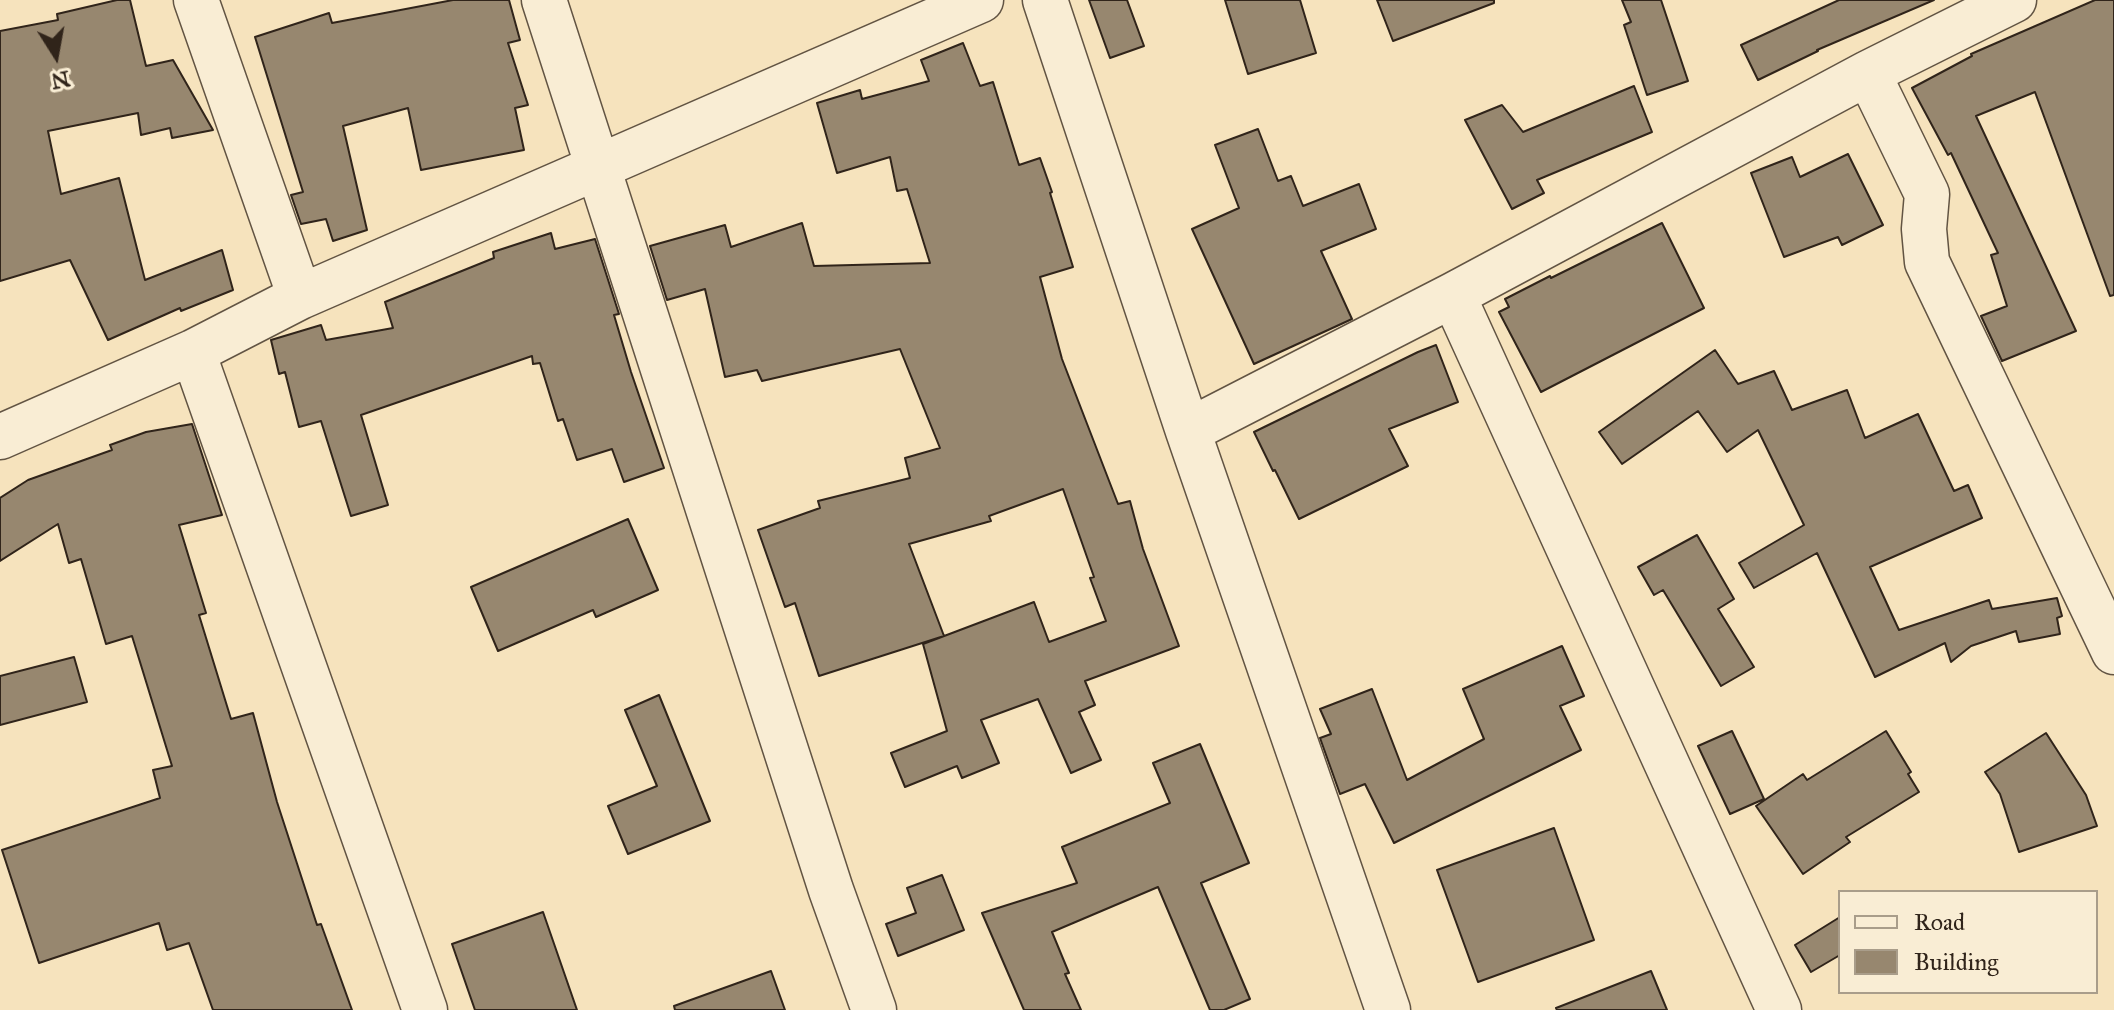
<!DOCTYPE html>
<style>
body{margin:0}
#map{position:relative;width:2114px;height:1010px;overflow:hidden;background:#f6e3bd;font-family:"IM FELL Great Primer",serif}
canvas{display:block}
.legend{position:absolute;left:1838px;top:890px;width:260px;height:104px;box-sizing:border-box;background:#f9edd4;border:2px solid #a99d8a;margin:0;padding:10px 14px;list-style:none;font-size:24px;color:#30241a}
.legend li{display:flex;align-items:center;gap:16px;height:40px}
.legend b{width:40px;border:2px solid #a99d8a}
.north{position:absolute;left:16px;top:16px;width:80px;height:80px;-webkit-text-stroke:6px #f9edd4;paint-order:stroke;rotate:169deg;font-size:22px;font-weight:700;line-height:32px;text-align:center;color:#30241a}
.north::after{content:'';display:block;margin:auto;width:28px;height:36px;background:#30241a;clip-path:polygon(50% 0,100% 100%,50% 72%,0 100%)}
</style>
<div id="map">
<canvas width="2114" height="1010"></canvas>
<ul class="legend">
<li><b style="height:10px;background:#f9edd4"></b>Road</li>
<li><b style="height:22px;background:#97876f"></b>Building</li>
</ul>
<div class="north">N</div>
</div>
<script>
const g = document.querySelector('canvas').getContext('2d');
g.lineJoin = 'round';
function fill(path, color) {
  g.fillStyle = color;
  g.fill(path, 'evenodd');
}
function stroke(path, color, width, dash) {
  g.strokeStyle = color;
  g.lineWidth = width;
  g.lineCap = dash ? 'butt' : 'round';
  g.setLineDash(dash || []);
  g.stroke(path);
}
const building = new Path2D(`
 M 117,0 L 130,0 L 146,66 L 173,60 L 213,130 L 172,138 L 170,128 L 141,135 L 138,113 L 48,131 L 61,194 L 119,178 L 145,280 L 222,250 L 233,290 L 181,311 L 180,308 L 108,340 L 70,260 L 0,281 L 0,31 L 58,20 L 57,14 Z
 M 453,0 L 509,0 L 520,40 L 508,43 L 528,105 L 515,108 L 524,150 L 421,170 L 408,108 L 343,126 L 367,230 L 333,241 L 326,219 L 301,224 L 291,195 L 303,192 L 255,37 L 329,13 L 332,23 Z
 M 1089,0 L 1127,0 L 1144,46 L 1110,58 Z
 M 1225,0 L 1300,0 L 1316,53 L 1248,74 Z
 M 1377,0 L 1494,0 L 1494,3 L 1393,41 Z
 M 1622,0 L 1661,0 L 1688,81 L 1647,95 L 1624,25 L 1631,22 Z
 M 1839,0 L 1934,0 L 1817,50 L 1818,51 L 1758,80 L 1741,45 Z
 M 2095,0 L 2114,0 L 2114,295 L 2110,296 L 2035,92 L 1976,116 L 2076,331 L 2002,361 L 1981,316 L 2007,306 L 1991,255 L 1998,253 L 1951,153 L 1948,155 L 1912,88 L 1972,56 L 1971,54 Z
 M 963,43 L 980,86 L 993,82 L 1019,165 L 1040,158 L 1052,192 L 1050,193 L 1073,267 L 1040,277 L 1062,359 L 1118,504 L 1130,501 L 1143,549 L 1179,646 L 1085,681 L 1095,705 L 1079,712 L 1101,760 L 1071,773 L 1038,699 L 981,720 L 999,763 L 962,778 L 957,766 L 905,787 L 891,753 L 947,731 L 923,644 L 1034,602 L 1049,642 L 1106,621 L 1090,578 L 1094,577 L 1063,489 L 989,516 L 991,521 L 909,544 L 944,636 L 819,676 L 795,603 L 785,607 L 758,530 L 820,508 L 818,501 L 910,478 L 905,458 L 940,448 L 900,349 L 762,381 L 757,370 L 725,377 L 705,289 L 667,300 L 650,246 L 725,225 L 731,247 L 802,223 L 814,266 L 930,263 L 907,189 L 897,191 L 890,157 L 837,173 L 817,103 L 860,90 L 862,99 L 929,81 L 921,60 Z
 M 1634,86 L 1652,132 L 1537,180 L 1544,193 L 1512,209 L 1465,120 L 1502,105 L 1523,132 Z
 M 1258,129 L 1278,181 L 1291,176 L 1303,206 L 1359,184 L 1376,229 L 1321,251 L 1352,319 L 1254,364 L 1192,229 L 1239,208 L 1215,145 Z
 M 1848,154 L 1883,225 L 1842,245 L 1838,237 L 1784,257 L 1751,173 L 1792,157 L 1800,177 Z
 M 1662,223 L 1704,308 L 1541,392 L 1499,312 L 1509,307 L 1505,299 L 1550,276 L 1551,278 Z
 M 551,233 L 555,249 L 595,239 L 619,314 L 614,315 L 631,372 L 664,468 L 624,482 L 612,449 L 577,460 L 563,419 L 558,421 L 540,363 L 533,364 L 532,356 L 361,415 L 388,505 L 351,516 L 321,421 L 299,427 L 285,372 L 279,374 L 271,340 L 321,325 L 326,340 L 393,328 L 385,302 L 494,258 L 493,252 Z
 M 1436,345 L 1458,402 L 1389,429 L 1408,466 L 1299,519 L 1275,470 L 1273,471 L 1254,432 L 1418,352 Z
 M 1715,350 L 1738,384 L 1774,371 L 1792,410 L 1847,390 L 1865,438 L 1918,414 L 1954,491 L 1968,485 L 1982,518 L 1870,567 L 1899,630 L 1989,600 L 1992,609 L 2057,598 L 2062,616 L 2057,618 L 2060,634 L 2019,642 L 2016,631 L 1971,646 L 1951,662 L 1945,643 L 1875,677 L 1817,553 L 1754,588 L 1739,563 L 1804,525 L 1758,430 L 1727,452 L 1698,411 L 1622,464 L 1599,432 Z
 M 192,424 L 222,515 L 179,525 L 206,613 L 199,615 L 231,719 L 253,713 L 277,802 L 317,925 L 321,924 L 352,1010 L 213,1010 L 189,943 L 167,950 L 159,923 L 39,963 L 2,850 L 160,798 L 153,770 L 172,766 L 132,636 L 106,644 L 81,559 L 69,563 L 58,524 L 0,561 L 0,498 L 28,480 L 112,450 L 110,445 L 146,432 Z
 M 628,519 L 658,590 L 596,617 L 593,610 L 498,651 L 471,587 Z
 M 1697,535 L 1734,599 L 1718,609 L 1754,667 L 1721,686 L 1663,590 L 1654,595 L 1638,567 Z
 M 1562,646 L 1584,696 L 1560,706 L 1581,750 L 1394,843 L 1365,784 L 1340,794 L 1320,738 L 1331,734 L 1320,709 L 1372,689 L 1407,780 L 1484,739 L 1463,689 Z
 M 74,657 L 87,702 L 0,725 L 0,676 Z
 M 659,695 L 710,821 L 628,854 L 608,806 L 657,786 L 625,710 Z
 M 1732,731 L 1764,799 L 1730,814 L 1698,746 Z
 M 1886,731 L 1911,772 L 1908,774 L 1919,792 L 1846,837 L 1850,842 L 1803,874 L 1756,806 L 1803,774 L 1807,780 Z
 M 2046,733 L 2086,795 L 2097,826 L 2019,852 L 2000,794 L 1985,772 Z
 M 1200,744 L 1249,863 L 1201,883 L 1250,999 L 1224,1010 L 1210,1010 L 1158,887 L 1052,932 L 1069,973 L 1065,974 L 1081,1010 L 1024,1010 L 982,913 L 1077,883 L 1062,847 L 1170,803 L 1153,763 Z
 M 1554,828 L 1594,940 L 1478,982 L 1437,870 Z
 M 942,875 L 964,930 L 898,956 L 886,924 L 916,913 L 907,888 Z
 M 543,912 L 577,1010 L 475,1010 L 452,944 Z
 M 1840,917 L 1840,955 L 1811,972 L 1795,945 Z
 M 771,971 L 785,1010 L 675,1010 L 674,1006 Z
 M 1651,971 L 1667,1010 L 1557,1010 L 1556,1008 Z`);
fill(building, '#97876f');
stroke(building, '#30241a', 2);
const minor = new Path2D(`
 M 196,0 L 300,297
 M 544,0 L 831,890 L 874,1010
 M 1045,0 L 1188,431 L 1388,1010
 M 1868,73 L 1927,194 L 1924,229 L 1927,262 L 2114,652
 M 1453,295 L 1779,1010
 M 193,352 L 425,1010
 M 1188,431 L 1453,295 L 1868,73 L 2014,0
 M 0,437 L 193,352 L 300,297 L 981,0`);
stroke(minor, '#625443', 47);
stroke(minor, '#f9edd4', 44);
</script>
